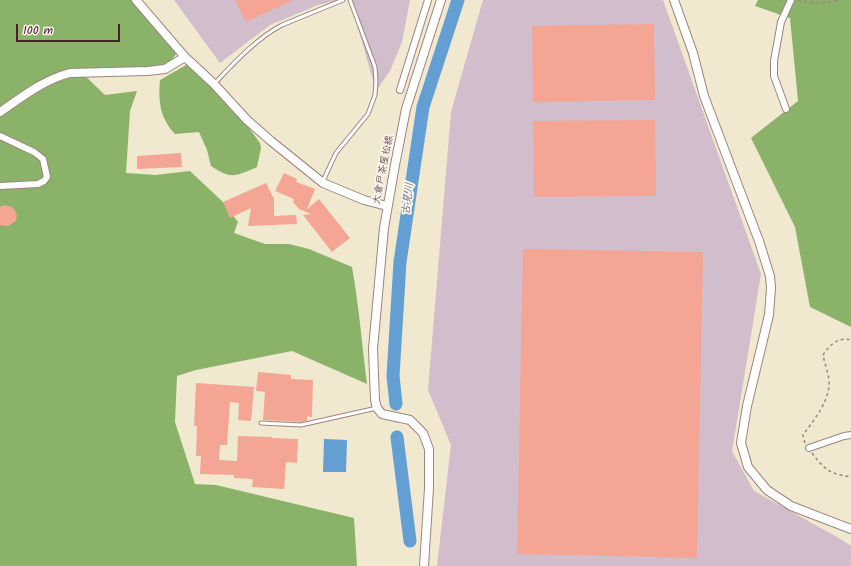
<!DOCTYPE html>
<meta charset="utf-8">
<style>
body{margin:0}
#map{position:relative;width:851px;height:566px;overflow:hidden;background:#f1e8d0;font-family:Kalam,sans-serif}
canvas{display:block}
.scale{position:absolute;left:16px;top:24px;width:104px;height:18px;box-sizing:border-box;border:2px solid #4a1f2b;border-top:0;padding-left:5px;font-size:12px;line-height:14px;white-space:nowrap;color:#4a1f2b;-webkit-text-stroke:3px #f7f3e8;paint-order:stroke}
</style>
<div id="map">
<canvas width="851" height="566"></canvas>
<div class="scale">100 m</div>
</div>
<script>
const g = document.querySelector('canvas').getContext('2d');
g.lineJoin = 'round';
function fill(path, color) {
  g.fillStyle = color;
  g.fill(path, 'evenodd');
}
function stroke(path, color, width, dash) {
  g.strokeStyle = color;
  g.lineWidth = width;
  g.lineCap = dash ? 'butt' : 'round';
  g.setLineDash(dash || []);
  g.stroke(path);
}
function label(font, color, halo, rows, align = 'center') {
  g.font = font + ' Kalam,"Klee One",sans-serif';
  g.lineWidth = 4;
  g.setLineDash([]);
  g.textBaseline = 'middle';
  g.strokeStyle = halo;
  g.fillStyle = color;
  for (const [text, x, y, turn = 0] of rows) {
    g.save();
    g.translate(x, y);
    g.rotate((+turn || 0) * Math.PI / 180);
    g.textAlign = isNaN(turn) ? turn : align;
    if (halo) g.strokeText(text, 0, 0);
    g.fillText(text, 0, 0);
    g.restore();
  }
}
fill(new Path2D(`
 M 174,0 L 339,0 L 318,5 L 270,25 L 220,63 Z
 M 350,0 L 410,0 L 402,42 L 390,71 L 376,91 Z
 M 483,0 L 663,0 L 761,274 L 732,451 L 754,491 L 837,537 L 851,546 L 851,566 L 437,566 L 451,445 L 428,390 L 451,112 Z`), '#d1bdcc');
fill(new Path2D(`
 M 0,0 L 136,0 L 179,50 L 165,69 L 81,72 L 105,95 L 137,91 L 130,111 L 126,173 L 155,175 L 190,171 L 223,202 L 238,222 L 234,233 L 265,244 L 289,244 L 309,249 L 352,267 C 359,306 362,345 367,384 L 292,351 L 196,370 L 177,376 L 175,422 L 195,484 L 216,485 L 354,518 L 357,566 L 0,566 Z
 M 758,0 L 851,0 L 851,327 L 810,307 L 795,227 L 751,138 L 798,101 L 790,18 L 755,6 Z
 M 193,61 L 216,83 L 231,110 L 246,124 L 260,143 L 261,148 L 257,167 C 236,176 232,180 211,166 L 207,150 L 199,132 L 175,134 C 160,118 158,101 160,80 Z`), '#8ab369');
fill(new Path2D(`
 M 324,439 L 347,440 L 346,472 L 323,472 Z`), '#639fd3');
stroke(new Path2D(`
 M 396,404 L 393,376 L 400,262 L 423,107 L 458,0
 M 397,437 L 410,541`), '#639fd3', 13);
fill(new Path2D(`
 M 235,0 L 293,0 L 246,22 Z
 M 654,24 L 655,100 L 533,102 L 532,26 Z
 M 655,120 L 656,196 L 534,197 L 533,121 Z
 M 181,153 L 182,167 L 137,169 L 137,156 Z
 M 284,173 L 297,179 L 296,182 L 315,189 L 307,209 L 319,199 L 350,238 L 332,252 L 303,215 L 311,214 L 299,209 L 293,202 L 294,199 L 275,191 Z
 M 266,183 L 274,199 L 274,216 L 296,215 L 297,224 L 248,226 L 251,208 L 230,218 L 223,202 Z
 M 4,205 L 12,207 L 14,209 L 17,215 L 16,221 L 8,226 L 0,225 L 0,207 Z
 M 523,249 L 703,252 L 697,558 L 517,554 Z
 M 258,372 L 291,375 L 291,379 L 313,380 L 312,417 L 307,416 L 307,421 L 301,422 L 263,420 L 265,392 L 256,391 Z
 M 196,383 L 254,387 L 251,421 L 238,420 L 239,403 L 230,402 L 227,445 L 220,445 L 219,460 L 237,461 L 238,436 L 272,437 L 272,438 L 298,439 L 297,463 L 286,462 L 284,489 L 252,487 L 253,479 L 234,478 L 234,475 L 200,474 L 201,456 L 196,456 L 197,426 L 194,426 Z`), '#f5a593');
const service = new Path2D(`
 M 214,84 C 234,63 257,38 282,25 L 343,0
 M 323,181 L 336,153 L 368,114 L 375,95 L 376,81 L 375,67 L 350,0
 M 261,423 L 301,425 L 377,408`);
const minor = new Path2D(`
 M 400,90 L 428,0
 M 786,109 L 774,76 L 774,61 L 781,22 L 791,0
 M 0,136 L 34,152 L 43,159 L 47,177 L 44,181 L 38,184 L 0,186
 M 809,448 L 844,436 L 851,435`);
const tertiary = new Path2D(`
 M 136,0 L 185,57 L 214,84 L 247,120 L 271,141 L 323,183 L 364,200 L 387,206
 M 674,0 L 693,53 L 704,96 L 759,241 L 770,276 L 771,288 L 769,315 L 747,406 L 741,443 L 748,467 L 767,490 L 791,506 L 851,529
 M 0,112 C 22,97 43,80 70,73 L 148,71 L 165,69 L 185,57
 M 424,566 L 429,488 L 429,449 L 423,433 L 410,420 L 382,414 L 377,408 L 375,400 L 373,349 L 384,228 L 395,165 L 406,109 L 441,0`);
stroke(service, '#9e847e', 5);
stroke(minor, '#9e847e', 8);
stroke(tertiary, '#9e847e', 10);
stroke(new Path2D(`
 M 798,0 C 811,4 825,3 839,0
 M 805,443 L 803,435 C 813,421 827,405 829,386 C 830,377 825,365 823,355 C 829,346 838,336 851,340
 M 812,453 C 825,470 830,474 851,477`), '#9e847e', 1.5, [3, 3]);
stroke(service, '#fff', 3);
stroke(minor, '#fff', 6);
stroke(tertiary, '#fff', 8);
label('10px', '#4a1f2b', '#f7f3e8', [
 ["大倉戸茶屋松線",384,170,-79]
]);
label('italic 11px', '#54526e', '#f7f3e8', [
 ["古見川",409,199,-82]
]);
</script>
